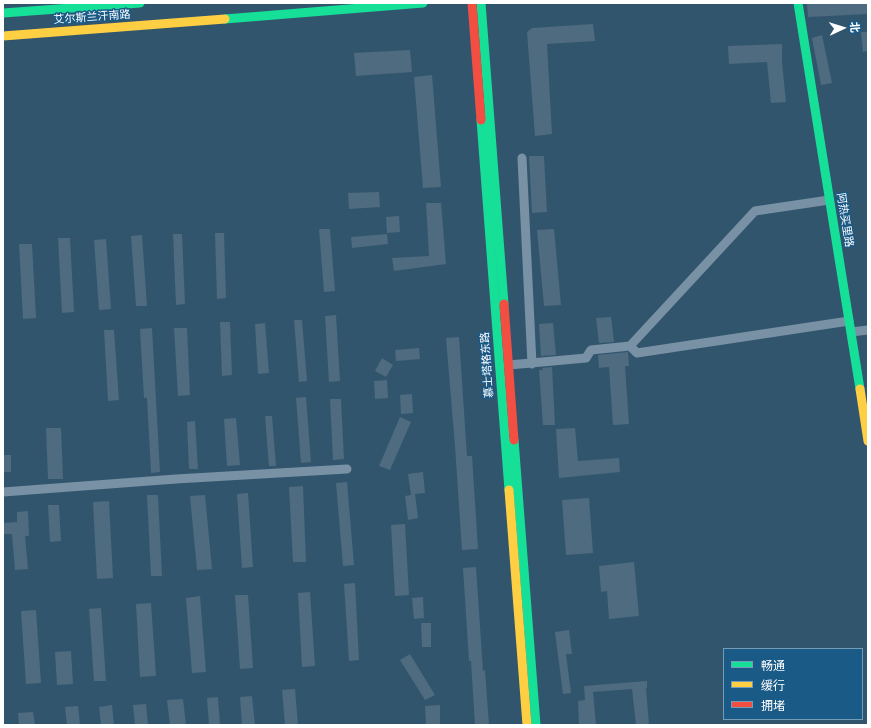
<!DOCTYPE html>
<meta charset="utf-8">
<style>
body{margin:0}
#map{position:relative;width:871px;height:728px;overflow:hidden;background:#32556e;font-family:"Golos Text","Noto Sans SC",sans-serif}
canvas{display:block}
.frame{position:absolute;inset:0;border:4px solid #fff;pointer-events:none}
.legend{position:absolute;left:723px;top:648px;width:140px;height:72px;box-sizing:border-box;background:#195a87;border:1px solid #759cb7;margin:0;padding:5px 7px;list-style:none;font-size:12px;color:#fff}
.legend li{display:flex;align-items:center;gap:8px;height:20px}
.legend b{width:20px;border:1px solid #759cb7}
.north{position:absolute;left:823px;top:8px;width:40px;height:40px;-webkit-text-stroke:3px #195a87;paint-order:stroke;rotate:86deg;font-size:11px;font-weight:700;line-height:16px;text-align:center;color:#fff}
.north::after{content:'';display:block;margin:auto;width:14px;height:18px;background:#fff;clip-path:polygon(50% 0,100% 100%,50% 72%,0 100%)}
</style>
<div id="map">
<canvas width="871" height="728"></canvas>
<div class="frame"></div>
<ul class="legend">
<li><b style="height:5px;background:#16e098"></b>畅通</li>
<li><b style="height:5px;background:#ffcf43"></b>缓行</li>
<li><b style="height:5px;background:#f24e42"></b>拥堵</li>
</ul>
<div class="north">北</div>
</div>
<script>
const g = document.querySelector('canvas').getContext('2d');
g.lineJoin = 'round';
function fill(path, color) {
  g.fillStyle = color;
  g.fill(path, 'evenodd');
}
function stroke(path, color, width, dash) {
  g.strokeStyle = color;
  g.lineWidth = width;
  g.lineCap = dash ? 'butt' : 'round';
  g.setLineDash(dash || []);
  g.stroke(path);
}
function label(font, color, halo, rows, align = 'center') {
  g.font = font + ' "Golos Text","Noto Sans SC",sans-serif';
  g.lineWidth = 3;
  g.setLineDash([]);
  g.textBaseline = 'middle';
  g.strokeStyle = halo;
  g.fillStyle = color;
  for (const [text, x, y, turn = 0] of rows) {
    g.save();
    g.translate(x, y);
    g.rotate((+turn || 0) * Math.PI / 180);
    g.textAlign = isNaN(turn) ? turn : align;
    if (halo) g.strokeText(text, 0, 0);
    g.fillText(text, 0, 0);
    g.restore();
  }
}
fill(new Path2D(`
 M 807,3 L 868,3 L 868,14 L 808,17 Z
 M 593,24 L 595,41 L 547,44 L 552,134 L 535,136 L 527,32 L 532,28 Z
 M 861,32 L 868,32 L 868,51 L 863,52 Z
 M 822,35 L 832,83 L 821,85 L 812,38 Z
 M 782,44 L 782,62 L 786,102 L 771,103 L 767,62 L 729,64 L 728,46 Z
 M 410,50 L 412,72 L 356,76 L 354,53 Z
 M 432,75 L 441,187 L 423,188 L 414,77 Z
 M 529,156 L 544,156 L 547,212 L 532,213 Z
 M 379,192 L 380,207 L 349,209 L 348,193 Z
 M 426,203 L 441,203 L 446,264 L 394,271 L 392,258 L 429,256 Z
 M 399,216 L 400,232 L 387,233 L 386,217 Z
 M 319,229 L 330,229 L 335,291 L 324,292 Z
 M 554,229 L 561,305 L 544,306 L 537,230 Z
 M 215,233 L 224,233 L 226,298 L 217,299 Z
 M 173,234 L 182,234 L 185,304 L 176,305 Z
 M 387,234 L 388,244 L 352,248 L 351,237 Z
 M 142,235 L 147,306 L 136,306 L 131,236 Z
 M 58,238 L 70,238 L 74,312 L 62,313 Z
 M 106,239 L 111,309 L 99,310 L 94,240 Z
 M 19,244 L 32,244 L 36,318 L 23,319 Z
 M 336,315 L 340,381 L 329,382 L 325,316 Z
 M 611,317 L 614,342 L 599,343 L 596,318 Z
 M 294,320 L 302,320 L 307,381 L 299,382 Z
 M 220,322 L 230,322 L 232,375 L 222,376 Z
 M 265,323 L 269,373 L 258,374 L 255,324 Z
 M 553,323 L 556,355 L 541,356 L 539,324 Z
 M 152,328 L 160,472 L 151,473 L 147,398 L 144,398 L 140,329 Z
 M 174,328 L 187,328 L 190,395 L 178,396 Z
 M 104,330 L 114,330 L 119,400 L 108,401 Z
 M 459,337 L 467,456 L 472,456 L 478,549 L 462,550 L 455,446 L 446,338 Z
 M 419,348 L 420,359 L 396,361 L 395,350 Z
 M 628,352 L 629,366 L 625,366 L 629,424 L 613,425 L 609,367 L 599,368 L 598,355 Z
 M 382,358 L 393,365 L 386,377 L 375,371 Z
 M 552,367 L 555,425 L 543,425 L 539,370 L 543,370 L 542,368 Z
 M 387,380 L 388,398 L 375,399 L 374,381 Z
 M 412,394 L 413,413 L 401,414 L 400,395 Z
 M 306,397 L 311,462 L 301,463 L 296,398 Z
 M 330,399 L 341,399 L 344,459 L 333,460 Z
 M 265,416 L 272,416 L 276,466 L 269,466 Z
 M 400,417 L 411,422 L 390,470 L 379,466 Z
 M 236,418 L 240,465 L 227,466 L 224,419 Z
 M 195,421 L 198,469 L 189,469 L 187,422 Z
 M 46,428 L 61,428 L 63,479 L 48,479 Z
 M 575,428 L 578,461 L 619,458 L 620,472 L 559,478 L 556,429 Z
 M 3,455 L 11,455 L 11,472 L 3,472 Z
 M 423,472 L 425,493 L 415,494 L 418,518 L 408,520 L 405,496 L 411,495 L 408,474 Z
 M 347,482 L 354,565 L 343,566 L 336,483 Z
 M 303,486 L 306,562 L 293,562 L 289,487 Z
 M 248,493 L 253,567 L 242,568 L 237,494 Z
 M 147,495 L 158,495 L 162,576 L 151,576 Z
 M 205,495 L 212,569 L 197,570 L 190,496 Z
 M 589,498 L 593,553 L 566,555 L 562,500 Z
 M 109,501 L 113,578 L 97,579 L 93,502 Z
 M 48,505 L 59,505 L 61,541 L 50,542 Z
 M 28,511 L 29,536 L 25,536 L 28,569 L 15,570 L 12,534 L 3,534 L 3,523 L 17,522 L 17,512 Z
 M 405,524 L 409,595 L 395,596 L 391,525 Z
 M 634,562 L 639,616 L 609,619 L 607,591 L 601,592 L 599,566 Z
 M 476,567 L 483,671 L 485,670 L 489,725 L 475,725 L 471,661 L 469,661 L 463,568 Z
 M 355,583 L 359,660 L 349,661 L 344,584 Z
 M 310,592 L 315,666 L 302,667 L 298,593 Z
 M 235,595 L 248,595 L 253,668 L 240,669 Z
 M 200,596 L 206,672 L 192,673 L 186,598 Z
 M 423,597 L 424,618 L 414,619 L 412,598 Z
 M 151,603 L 156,676 L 140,677 L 136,604 Z
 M 101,608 L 106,681 L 94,681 L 89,609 Z
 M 36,610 L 41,683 L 26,684 L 21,611 Z
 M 421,623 L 431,623 L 431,647 L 422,647 Z
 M 569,630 L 572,654 L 566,654 L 571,693 L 563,694 L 555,632 Z
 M 71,651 L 73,684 L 57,685 L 55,652 Z
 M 410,654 L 435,695 L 425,700 L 400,660 Z
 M 647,681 L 647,688 L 646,688 L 649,725 L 636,725 L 632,689 L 593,692 L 596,725 L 579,725 L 578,701 L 585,700 L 584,686 Z
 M 295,689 L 298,725 L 285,725 L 282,690 Z
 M 252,696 L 255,725 L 242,725 L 240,697 Z
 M 218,697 L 220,725 L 209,725 L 207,698 Z
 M 183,699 L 186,725 L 170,725 L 167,700 Z
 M 146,704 L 148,725 L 135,725 L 133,705 Z
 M 112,705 L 114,725 L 101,725 L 99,707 Z
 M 440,705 L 440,725 L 426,725 L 425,706 Z
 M 78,706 L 80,725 L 67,725 L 65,707 Z
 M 33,712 L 35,725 L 19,725 L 18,713 Z`), '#4e6b7f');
stroke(new Path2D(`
 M 522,158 L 532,364
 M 851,332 L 868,330
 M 630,346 L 755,211 L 829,200
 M 509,365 L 586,358 L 591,350 L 630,346 L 637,353 L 849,321
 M 3,492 L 176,479 L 347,469`), '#7991a4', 9);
stroke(new Path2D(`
 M 481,3 L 504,304
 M 798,3 L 860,389
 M 3,13 L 140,3
 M 225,19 L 423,3
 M 481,120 L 509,490
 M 514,440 L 536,725`), '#16e098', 9);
stroke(new Path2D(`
 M 3,36 L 225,19
 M 860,389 L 868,441
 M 509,490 L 527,725`), '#ffcf43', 9);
stroke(new Path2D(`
 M 472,3 L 481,120
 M 504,304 L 514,440`), '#f24e42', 9);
label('11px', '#fff', '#195a87', [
 ["艾尔斯兰汗南路",92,17,-4],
 ["阿热买里路",845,220,81],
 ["慕士塔格东路",487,365,-94]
]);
</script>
